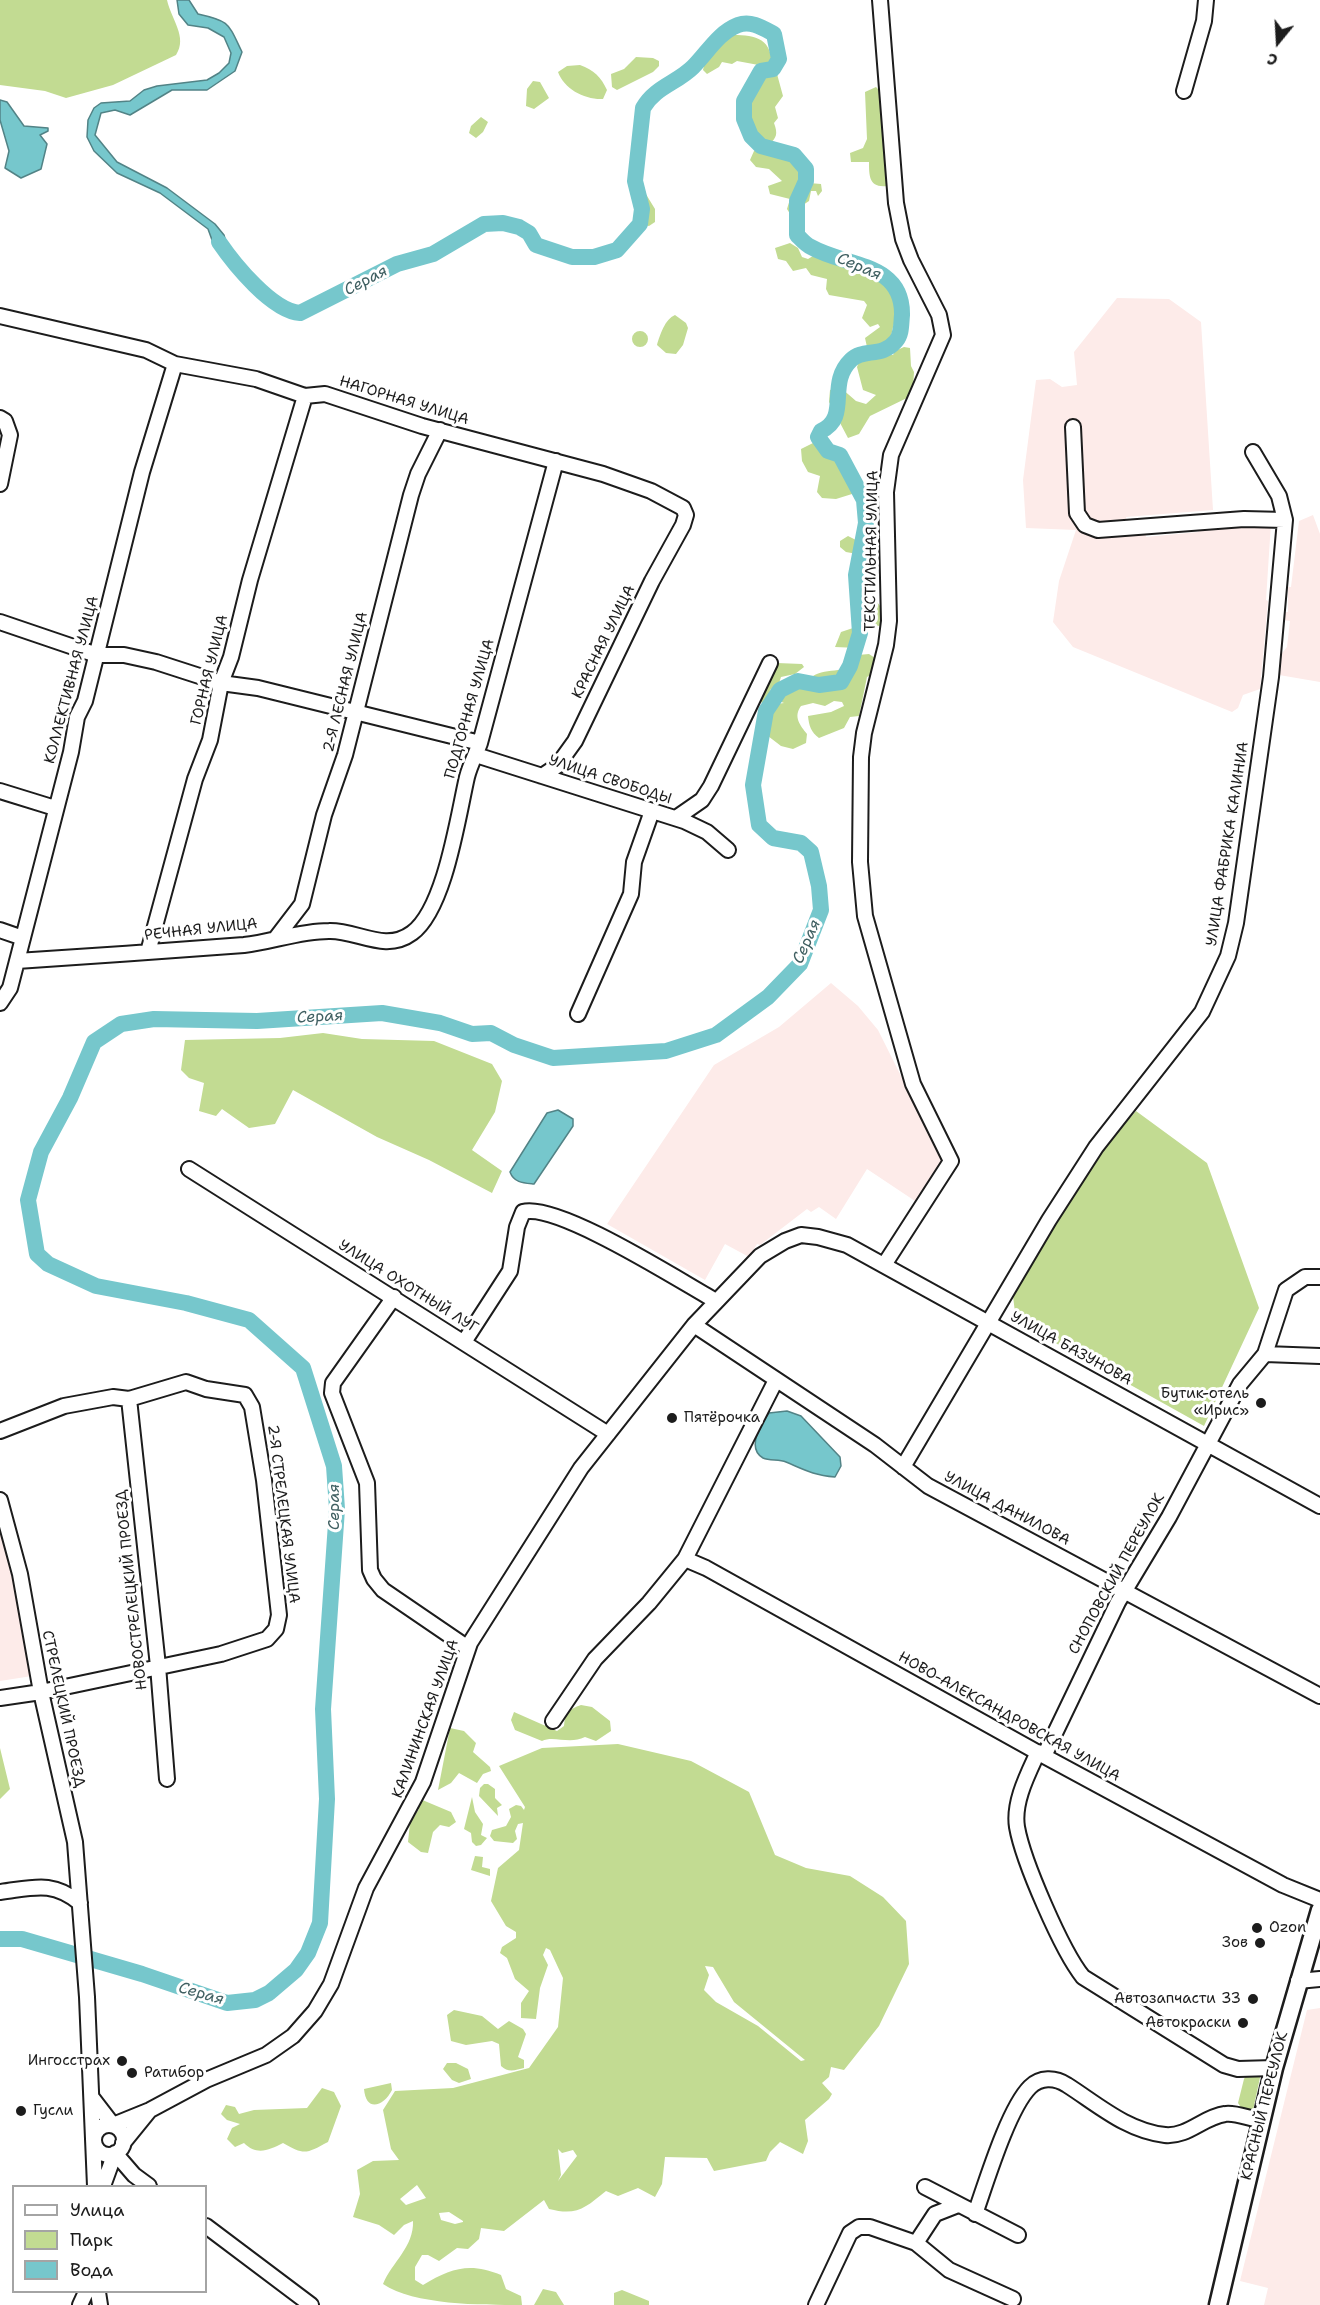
<!DOCTYPE html>
<meta charset="utf-8">
<style>
body{margin:0}
#map{position:relative;width:1320px;height:2305px;overflow:hidden;background:#fff;font-family:"Shantell Sans",sans-serif}
canvas{display:block}
.legend{position:absolute;left:12px;top:2185px;width:195px;height:108px;box-sizing:border-box;background:#fff;border:2px solid #a4a4a4;margin:0;padding:8px 10px;list-style:none;font-size:18px;color:#1c1c1c}
.legend li{display:flex;align-items:center;gap:12px;height:30px}
.legend b{width:30px;border:2px solid #a4a4a4}
.north{position:absolute;left:1248px;top:12px;width:60px;height:60px;-webkit-text-stroke:4px #fff;paint-order:stroke;rotate:198deg;font-size:16px;font-weight:700;line-height:24px;text-align:center;color:#1c1c1c}
.north::after{content:'';display:block;margin:auto;width:21px;height:27px;background:#1c1c1c;clip-path:polygon(50% 0,100% 100%,50% 72%,0 100%)}
</style>
<div id="map">
<canvas width="1320" height="2305"></canvas>
<ul class="legend">
<li><b style="height:8px;background:#fff"></b>Улица</li>
<li><b style="height:16px;background:#c2db92"></b>Парк</li>
<li><b style="height:16px;background:#76c7cc"></b>Вода</li>
</ul>
<div class="north">С</div>
</div>
<script>
const g = document.querySelector('canvas').getContext('2d');
g.lineJoin = 'round';
function fill(path, color) {
  g.fillStyle = color;
  g.fill(path, 'evenodd');
}
function stroke(path, color, width, dash) {
  g.strokeStyle = color;
  g.lineWidth = width;
  g.lineCap = dash ? 'butt' : 'round';
  g.setLineDash(dash || []);
  g.stroke(path);
}
function label(font, color, halo, rows, align = 'center') {
  g.font = font + ' "Shantell Sans",sans-serif';
  g.lineWidth = 6;
  g.setLineDash([]);
  g.textBaseline = 'middle';
  g.strokeStyle = halo;
  g.fillStyle = color;
  for (const [text, x, y, turn = 0] of rows) {
    g.save();
    g.translate(x, y);
    g.rotate((+turn || 0) * Math.PI / 180);
    g.textAlign = isNaN(turn) ? turn : align;
    if (halo) g.strokeText(text, 0, 0);
    g.fillText(text, 0, 0);
    g.restore();
  }
}
fill(new Path2D(`
 M 1117,298 L 1169,299 L 1201,322 L 1213,510 L 1126,517 L 1127,523 L 1145,528 L 1146,537 L 1198,532 L 1201,525 L 1271,523 L 1266,600 L 1268,601 L 1260,689 L 1243,695 L 1238,708 L 1232,712 L 1073,647 L 1053,622 L 1059,581 L 1076,530 L 1026,528 L 1023,480 L 1036,380 L 1050,379 L 1062,387 L 1077,385 L 1074,352 Z
 M 1313,515 L 1320,534 L 1320,682 L 1279,675 L 1282,653 L 1287,647 L 1290,621 L 1283,620 L 1284,612 L 1288,612 L 1288,587 L 1291,587 L 1299,521 Z
 M 831,983 L 858,1006 L 878,1030 L 945,1164 L 918,1203 L 867,1169 L 836,1219 L 819,1207 L 811,1212 L 807,1209 L 760,1245 L 757,1244 L 749,1257 L 725,1244 L 705,1280 L 607,1224 L 714,1065 L 779,1027 Z
 M 0,1525 L 16,1578 L 32,1676 L 0,1681 Z
 M 1320,2008 L 1320,2305 L 1264,2305 L 1268,2288 L 1240,2281 L 1307,2010 Z`), '#fdebe9');
fill(new Path2D(`
 M 0,0 L 167,0 C 171,19 188,37 176,55 L 113,85 L 66,98 L 45,91 L 0,85 Z
 M 729,35 C 752,35 771,36 772,64 L 764,66 L 737,61 L 732,64 L 722,62 L 719,67 L 707,74 L 703,70 C 707,55 712,39 729,35 Z
 M 636,57 L 653,58 L 659,61 L 659,66 L 653,72 L 617,90 L 612,87 L 611,74 L 624,69 Z
 M 580,65 C 594,70 601,77 607,90 L 603,99 C 585,100 564,89 558,72 L 567,66 Z
 M 767,73 L 777,74 L 783,96 L 775,107 L 778,118 L 774,123 C 778,134 777,138 768,145 L 761,142 L 747,125 L 749,120 L 743,105 C 747,92 753,76 767,73 Z
 M 533,81 L 540,82 L 549,98 L 534,109 L 526,106 L 527,89 Z
 M 876,87 L 883,94 L 888,182 L 887,186 C 869,188 869,176 869,162 L 851,162 L 850,153 L 863,148 L 867,139 L 865,92 Z
 M 481,117 L 488,122 L 483,132 L 476,138 L 469,133 L 471,126 Z
 M 758,149 L 766,149 L 785,158 L 789,153 L 800,160 L 798,171 L 803,179 L 801,187 L 805,187 L 809,183 L 821,184 L 822,191 L 818,196 L 816,191 L 811,191 L 809,201 L 803,205 L 802,216 L 792,217 L 787,209 L 790,199 L 770,194 L 768,186 L 782,181 L 769,169 L 756,167 L 750,160 L 754,151 Z
 M 638,190 L 644,191 L 655,209 L 655,222 L 649,226 L 644,225 L 633,199 L 634,193 Z
 M 790,243 L 798,248 L 802,257 L 808,259 L 826,248 L 837,257 L 843,252 L 849,254 L 868,272 L 876,272 C 883,281 894,284 897,295 C 901,306 896,317 893,327 C 890,343 886,355 867,347 L 865,338 L 880,327 L 878,324 L 870,327 L 862,318 L 867,305 L 864,301 L 829,295 L 826,289 L 827,279 L 811,275 L 806,268 L 793,271 L 786,261 L 778,259 L 775,248 Z
 M 675,315 L 686,323 L 688,328 L 683,345 L 676,354 L 666,353 L 657,345 C 660,335 665,319 675,315 Z
 M632 339a8 8 0 1 1 16 0a8 8 0 1 1-16 0Z
 M 904,347 L 910,348 L 911,366 L 914,372 L 913,388 L 909,397 L 870,416 L 859,434 L 848,438 L 829,402 L 830,390 L 841,388 L 856,401 L 866,404 L 876,395 L 863,390 L 857,367 L 859,362 L 883,355 L 893,355 L 895,351 Z
 M 813,443 L 822,447 L 828,455 L 837,456 C 845,466 858,482 852,494 L 836,499 L 822,498 L 817,492 L 820,476 L 808,472 L 802,461 L 801,449 Z
 M 848,536 L 858,541 L 869,541 L 875,546 L 876,556 L 873,562 L 863,563 L 857,559 L 857,554 L 846,552 L 840,547 L 840,541 Z
 M 877,602 C 884,610 885,615 881,625 L 867,630 L 864,628 L 863,608 L 868,603 Z
 M 853,628 L 862,629 L 863,635 L 858,648 L 835,647 L 841,632 Z
 M 869,654 L 878,660 L 874,673 L 867,677 L 859,716 L 850,717 L 844,728 L 819,738 C 811,732 809,726 808,716 L 831,712 L 844,706 L 842,702 L 834,701 L 825,706 L 813,703 L 801,706 C 793,717 800,725 807,734 L 806,743 L 793,749 L 781,746 L 768,736 L 763,731 L 761,719 L 769,705 L 784,703 L 776,700 L 774,693 L 777,689 L 804,685 C 818,665 836,675 856,665 L 854,658 L 858,655 Z
 M 777,663 L 802,664 L 804,667 L 795,674 L 781,677 L 779,683 L 770,690 L 769,701 L 764,704 L 759,701 L 771,668 Z
 M 323,1033 L 362,1039 L 434,1041 L 492,1064 L 502,1081 L 495,1112 L 472,1150 L 502,1171 L 492,1193 L 429,1160 L 377,1137 L 293,1090 L 275,1124 L 249,1128 L 222,1109 L 216,1116 L 199,1111 L 204,1083 L 189,1078 L 181,1070 L 185,1040 L 280,1038 Z
 M 1136,1111 L 1207,1163 L 1259,1308 L 1204,1426 L 1016,1321 L 1013,1296 L 1058,1214 L 1092,1161 Z
 M 581,1705 L 592,1707 L 610,1721 L 611,1731 L 596,1741 L 585,1737 C 569,1745 554,1735 542,1741 L 515,1730 L 511,1720 L 514,1712 L 557,1731 L 564,1726 C 565,1713 569,1709 581,1705 Z
 M 450,1728 L 464,1731 L 476,1743 L 473,1752 L 490,1767 L 491,1771 L 483,1774 L 477,1783 L 459,1773 L 451,1783 L 438,1790 Z
 M 618,1744 L 691,1761 L 749,1792 L 775,1855 L 806,1868 L 850,1876 L 883,1897 L 906,1921 L 909,1964 L 879,2026 L 844,2070 L 831,2067 L 829,2077 L 822,2083 L 832,2094 L 829,2099 L 805,2120 L 808,2141 L 803,2154 L 780,2142 L 770,2152 L 766,2161 L 714,2171 L 707,2158 L 665,2157 L 662,2184 L 655,2197 L 638,2188 L 618,2196 L 606,2191 C 585,2208 577,2216 549,2209 L 544,2200 L 504,2231 L 481,2228 L 479,2239 L 468,2249 L 457,2248 L 439,2261 L 428,2255 L 422,2255 L 415,2267 L 415,2280 L 423,2285 C 451,2268 470,2262 501,2275 L 506,2289 L 521,2296 L 522,2305 C 480,2305 414,2305 383,2284 C 392,2262 414,2247 413,2221 L 404,2225 L 394,2235 L 379,2225 L 353,2217 L 360,2194 L 357,2170 L 373,2161 L 399,2160 L 391,2149 L 383,2110 L 395,2091 L 453,2088 L 529,2068 L 558,2027 L 563,1978 L 550,1950 L 546,1948 L 543,1955 L 548,1965 L 540,1988 L 536,2019 L 521,2018 L 521,2003 L 529,1991 L 515,1979 L 507,1958 L 500,1953 L 502,1947 L 516,1938 L 516,1932 L 506,1926 L 491,1901 L 498,1868 L 519,1850 L 523,1823 L 518,1824 L 515,1831 L 517,1839 L 513,1843 L 494,1841 L 490,1836 L 492,1830 L 506,1826 L 511,1817 L 509,1809 L 516,1805 L 521,1806 L 524,1810 L 525,1807 L 499,1766 L 542,1748 ZM 705,1966 L 713,1967 L 734,2002 L 805,2060 L 801,2061 L 758,2026 L 716,2002 L 704,1990 L 709,1975 ZM 558,2149 L 562,2153 L 573,2150 L 577,2156 L 558,2181 L 561,2175 ZM 417,2185 L 426,2198 L 406,2205 L 400,2199 ZM 449,2212 L 463,2221 L 463,2222 L 455,2224 L 441,2220 L 439,2213 Z
 M 0,1748 L 10,1789 L 0,1799 Z
 M 484,1784 L 488,1784 L 495,1789 L 495,1798 L 502,1805 L 497,1808 L 498,1816 L 479,1796 L 480,1788 Z
 M 472,1797 L 475,1812 L 483,1824 L 481,1835 L 487,1838 L 481,1845 L 476,1846 L 472,1842 L 471,1833 L 464,1829 Z
 M 420,1799 L 451,1812 L 456,1822 L 449,1827 L 440,1825 L 433,1832 L 428,1853 L 421,1852 L 408,1842 L 410,1823 L 419,1809 L 417,1805 Z
 M 475,1856 L 483,1857 L 482,1867 L 490,1869 L 490,1876 L 471,1870 Z
 M 454,2010 L 482,2016 L 498,2029 L 509,2021 L 523,2029 L 526,2034 L 518,2057 L 524,2060 L 524,2068 C 516,2070 508,2073 501,2066 L 499,2044 L 492,2041 L 466,2045 L 451,2041 L 447,2015 Z
 M 447,2063 L 456,2063 L 468,2069 L 471,2079 L 459,2083 L 452,2080 L 443,2069 Z
 M 1248,2072 L 1261,2073 L 1252,2115 L 1246,2115 L 1238,2103 L 1244,2079 Z
 M 391,2083 L 392,2090 C 384,2106 366,2113 364,2089 Z
 M 322,2088 L 334,2092 L 341,2106 L 328,2142 C 307,2153 305,2156 283,2143 C 269,2150 257,2156 244,2143 L 235,2147 L 227,2139 L 232,2128 L 240,2124 L 227,2120 L 221,2114 L 226,2105 L 235,2107 L 239,2114 L 254,2110 L 307,2108 Z
 M 543,2289 L 556,2292 L 564,2305 L 534,2305 Z
 M 622,2290 L 649,2301 L 649,2305 L 614,2305 L 614,2293 Z`), '#c2db92');
const water = new Path2D(`
 M 177,0 L 189,0 L 198,14 C 230,21 228,23 242,52 L 235,71 L 207,90 L 172,90 L 130,115 L 115,110 L 101,113 L 95,135 L 117,162 L 167,188 L 215,224 L 224,235 L 227,246 L 236,256 L 231,261 L 212,240 L 208,229 L 160,193 L 117,173 L 94,151 L 87,137 L 88,120 L 94,108 L 101,103 L 130,101 L 144,90 L 157,86 L 207,80 L 219,73 L 229,63 L 231,53 L 224,37 L 208,28 L 188,25 L 179,14 Z
 M 0,100 L 7,102 L 24,126 L 48,128 L 48,131 L 40,135 L 47,144 L 41,169 L 21,178 L 5,168 L 9,151 L 0,120 Z
 M 558,1110 L 573,1119 L 573,1126 L 534,1184 C 524,1183 514,1183 510,1172 L 547,1113 Z
 M 787,1411 L 801,1416 L 840,1457 L 841,1466 L 835,1477 C 813,1475 805,1470 786,1462 C 779,1459 770,1461 763,1458 C 746,1448 761,1424 769,1413 Z`);
fill(water, '#76c7cc');
stroke(water, '#528386', 1.5);
stroke(new Path2D(`
 M 0,1939 L 22,1939 L 142,1974 L 227,2003 L 255,2000 L 269,1993 L 296,1970 L 308,1953 L 320,1923 L 327,1799 L 323,1709 L 337,1509 L 334,1466 L 303,1368 L 249,1320 L 186,1303 L 96,1286 L 48,1264 L 37,1254 L 28,1200 L 41,1152 L 70,1098 L 94,1042 L 121,1024 L 154,1019 L 257,1021 L 382,1013 L 440,1023 L 472,1034 L 491,1033 L 514,1045 L 553,1058 L 666,1051 L 716,1035 L 768,997 L 800,964 L 821,910 L 819,886 L 811,852 L 801,843 L 773,838 L 759,825 L 753,785 L 766,711 L 780,690 L 798,681 L 819,685 L 841,682 L 850,666 L 860,633 L 856,575 L 866,523 L 864,500 L 840,455 L 828,451 L 818,437 L 821,431 C 851,417 826,384 851,360 C 863,348 882,358 896,341 C 902,334 901,324 902,315 C 903,262 846,267 811,247 C 806,245 801,239 797,235 L 797,201 L 806,181 L 806,169 L 794,155 L 761,146 L 751,136 L 744,119 L 744,101 L 761,71 L 773,69 L 779,59 L 774,34 C 763,28 751,20 738,25 C 718,33 708,52 693,67 C 677,83 655,87 643,108 L 635,181 L 642,209 L 640,224 L 617,250 L 594,257 L 572,257 L 536,245 L 529,233 L 519,227 L 503,223 L 484,224 L 433,254 L 397,264 L 300,313 C 272,311 234,264 219,242`), '#76c7cc', 16);
const minor = new Path2D(`
 M 880,0 L 896,203 L 903,239 L 911,260 L 939,315 L 943,335 L 891,455 L 886,492 L 889,621 L 886,645 L 864,733 L 861,757 L 860,862 L 865,916 L 913,1084 L 951,1161 L 884,1265
 M 1184,91 L 1204,21 L 1206,0
 M 0,316 L 146,350 L 175,364 L 256,379 L 305,396 L 325,394 L 422,426 L 603,474 L 651,491 L 683,508 L 686,515 L 683,525 L 652,581 L 575,741 L 557,766 L 542,776
 M 0,418 L 5,421 L 10,435 L 0,484
 M 1073,427 L 1077,513 L 1085,525 L 1098,530 L 1244,519 L 1285,520
 M 0,622 L 97,655 L 124,655 L 156,662 L 221,683 L 258,688 L 480,743
 M 476,755 L 684,821 L 707,832 L 728,850
 M 0,791 L 55,808
 M 676,818 L 702,800 L 711,786 L 770,663
 M 0,930 L 23,938
 M 276,938 L 302,904 L 324,815 L 345,755 L 411,495 L 418,474 L 440,430
 M 148,952 L 195,779 L 210,740 L 221,683 L 231,657 L 250,580 L 305,396
 M 17,961 C 93,956 168,951 244,945 C 272,942 299,931 329,931 C 357,930 385,953 412,933 C 445,909 458,816 467,777 C 470,765 476,754 480,743 L 556,461
 M 0,1003 L 10,988 L 17,961 L 71,752 L 77,717 L 85,701 L 142,472 L 175,364
 M 578,1014 L 631,894 L 634,862 L 652,811
 M 189,1169 L 608,1434
 M 394,1297 L 333,1383 L 332,1393 L 367,1483 L 370,1570 L 374,1579 L 383,1590 L 468,1648
 M 694,1325 L 875,1445 L 928,1486 L 1320,1696
 M 464,1342 L 510,1271 L 517,1227 L 523,1212 C 557,1202 680,1281 716,1301
 M 1265,1354 L 1320,1356
 M 129,1399 L 158,1666 L 167,1779
 M 0,1431 L 64,1406 L 113,1397 L 129,1399 L 186,1382 L 206,1389 L 245,1395 L 252,1407 L 264,1480 L 279,1615 L 276,1629 L 267,1639 L 221,1654 L 41,1692 L 0,1698
 M 903,1467 L 1049,1220 L 1096,1147 L 1202,1012 L 1228,956 L 1236,923 L 1271,677 L 1285,520 L 1279,496 L 1253,452
 M 0,1500 L 20,1574 L 41,1692 L 75,1842 L 87,1997 L 95,2186
 M 685,1559 L 706,1568 L 1044,1756 L 1283,1885 L 1320,1900
 M 553,1721 L 595,1659 L 649,1603 L 685,1559 L 776,1380
 M 1038,1752 C 1028,1774 1013,1802 1017,1827 C 1023,1861 1062,1951 1083,1977 L 1224,2065 L 1238,2069 L 1274,2068
 M 1044,1756 L 1118,1602 L 1169,1517 L 1240,1384 L 1265,1354 L 1286,1290 L 1305,1277 L 1320,1277
 M 0,1892 C 33,1888 52,1880 80,1903
 M 1298,1981 L 1320,1979
 M 93,2099 L 113,2125 L 150,2110 L 206,2080 L 266,2055 L 293,2036 L 315,2011 L 331,1984 L 366,1888 L 423,1782 L 470,1643 L 581,1468 L 694,1325 L 760,1256 L 785,1241 L 801,1235 L 818,1237 L 847,1245 L 1320,1506
 M94 2140a15 15 0 1 1 30 0a15 15 0 1 1-30 0Z
 M 123,2143 L 149,2111
 M 103,2186 L 115,2153 L 134,2175 L 149,2186
 M 925,2187 L 1018,2235
 M 975,2214 C 986,2183 1008,2109 1030,2087 C 1040,2077 1055,2077 1067,2085 C 1097,2104 1127,2131 1165,2135 C 1188,2137 1203,2117 1225,2114 C 1235,2112 1250,2119 1261,2120
 M 206,2226 L 311,2305
 M 916,2243 L 935,2214 L 958,2205
 M 98,2292 L 100,2305
 M 80,2305 L 86,2292
 M 816,2305 L 850,2233 L 859,2227 L 870,2227 L 916,2243 L 949,2270 L 1013,2299`);
const major = new Path2D(`
 M 1218,2305 L 1274,2068 L 1320,1910`);
stroke(minor, '#1c1c1c', 18);
stroke(major, '#1c1c1c', 21);
stroke(minor, '#fff', 14);
stroke(major, '#fff', 16);
for (const [x, y, r, color] of [
 [1261,1403,6,"#1c1c1c"],
 [672,1418,6,"#1c1c1c"],
 [1257,1928,6,"#1c1c1c"],
 [1260,1943,6,"#1c1c1c"],
 [1253,1999,6,"#1c1c1c"],
 [1243,2023,6,"#1c1c1c"],
 [122,2061,6,"#1c1c1c"],
 [132,2073,6,"#1c1c1c"],
 [21,2111,6,"#1c1c1c"]
]) {
  const dot = new Path2D();
  dot.arc(x, y, r, 0, 2 * Math.PI);
  g.fillStyle = color;
  g.fill(dot);
  stroke(dot, '#fff', 2);
}
label('15px', '#1c1c1c', '#fff', [
 ["НАГОРНАЯ УЛИЦА",404,401,17],
 ["ТЕКСТИЛЬНАЯ УЛИЦА",872,551,-89],
 ["КРАСНАЯ УЛИЦА",604,642,-64],
 ["ГОРНАЯ УЛИЦА",210,670,-76],
 ["КОЛЛЕКТИВНАЯ УЛИЦА",72,680,-75],
 ["2-Я ЛЕСНАЯ УЛИЦА",346,682,-76],
 ["ПОДГОРНАЯ УЛИЦА",470,709,-74],
 ["УЛИЦА СВОБОДЫ",610,780,18],
 ["УЛИЦА ФАБРИКА КАЛИНИА",1228,844,-81],
 ["РЕЧНАЯ УЛИЦА",201,930,-6],
 ["УЛИЦА ОХОТНЫЙ ЛУГ",408,1287,32],
 ["УЛИЦА БАЗУНОВА",1071,1349,29],
 ["УЛИЦА ДАНИЛОВА",1007,1509,28],
 ["2-Я СТРЕЛЕЦКАЯ УЛИЦА",283,1514,83],
 ["СНОПОВСКИЙ ПЕРЕУЛОК",1117,1574,-61],
 ["НОВОСТРЕЛЕЦКИЙ ПРОЕЗД",132,1590,-96],
 ["СТРЕЛЕЦКИЙ ПРОЕЗД",63,1709,78],
 ["НОВО-АЛЕКСАНДРОВСКАЯ УЛИЦА",1009,1717,29],
 ["КАЛИНИНСКАЯ УЛИЦА",426,1719,-70],
 ["КРАСНЫЙ ПЕРЕУЛОК",1265,2106,-76]
]);
label('15px', '#1c1c1c', '#fff', [
 ["Бутик-отель",1249,1394],
 ["«Ирис»",1249,1411],
 ["Пятёрочка",684,1418,"left"],
 ["Ozon",1269,1928,"left"],
 ["Зов",1248,1943],
 ["Автозапчасти 33",1241,1999],
 ["Автокраски",1231,2023],
 ["Ингосстрах",110,2061],
 ["Ратибор",144,2073,"left"],
 ["Гусли",33,2111,"left"]
], 'right');
label('italic 16px', '#406062', '#fff', [
 ["Серая",859,267,23],
 ["Серая",366,281,-28],
 ["Серая",807,942,-66],
 ["Серая",320,1017,-3],
 ["Серая",335,1507,-90],
 ["Серая",201,1994,16]
]);
</script>
